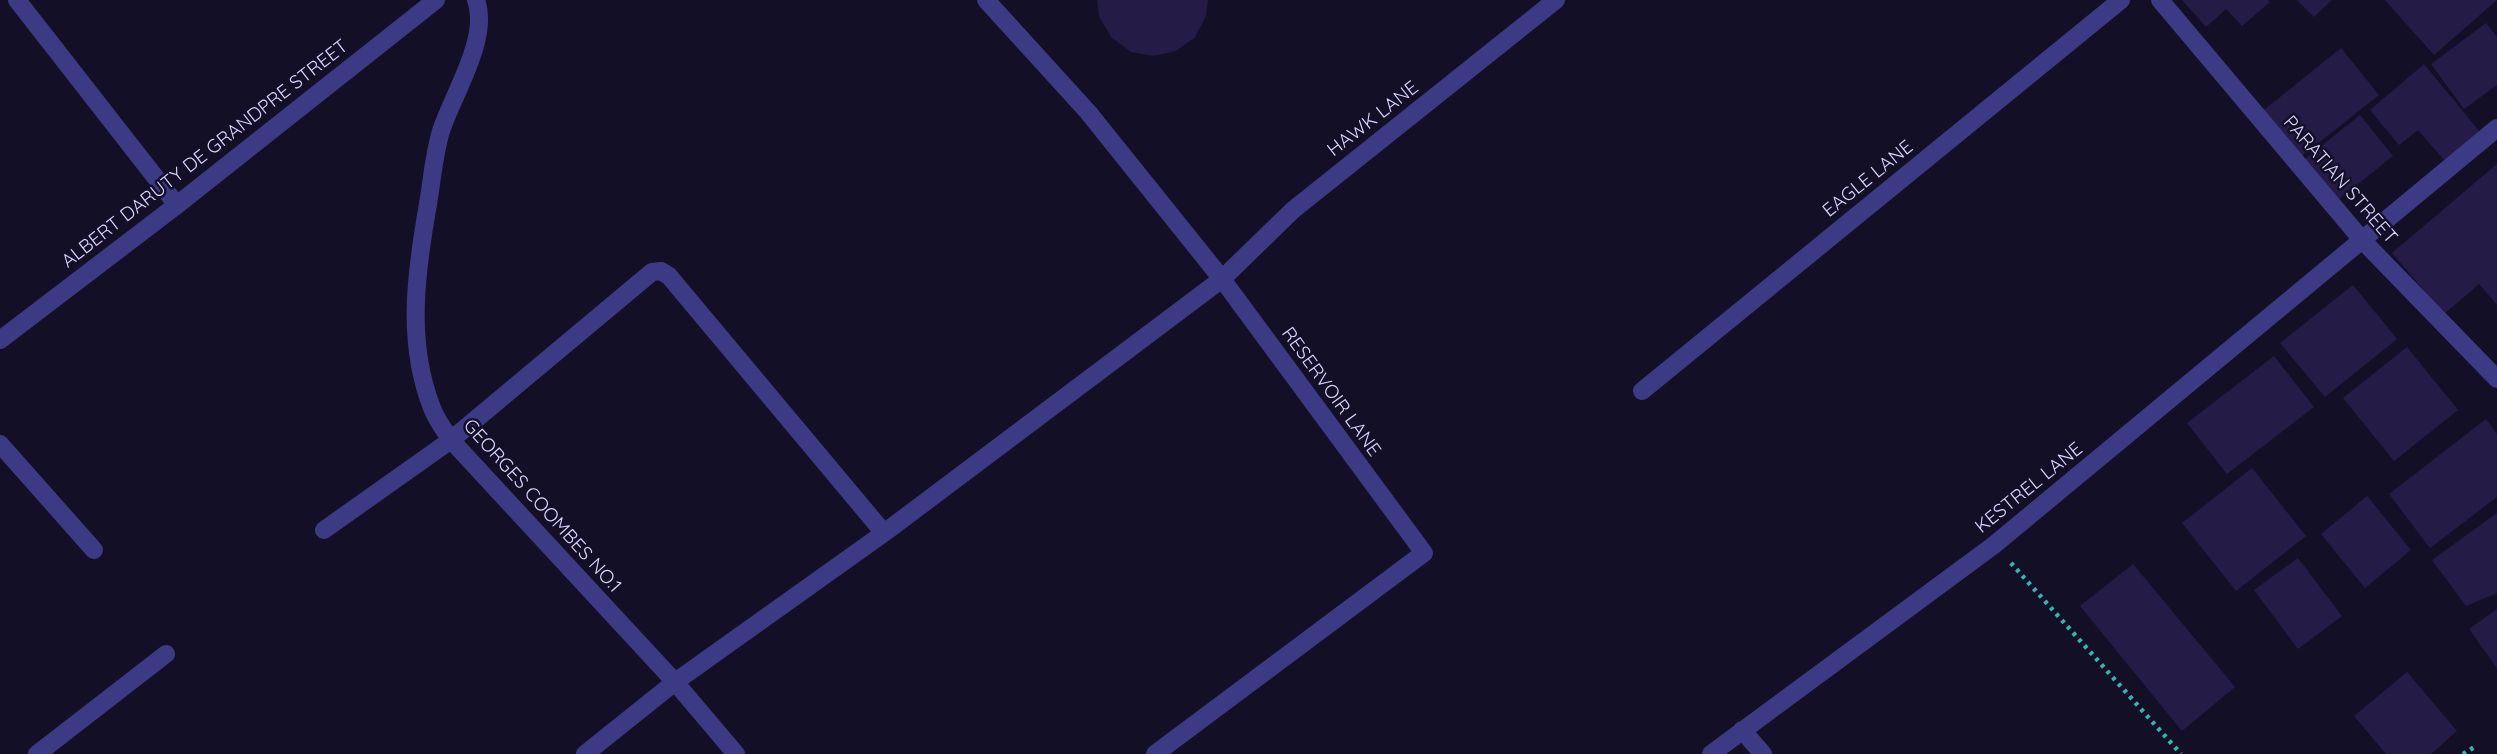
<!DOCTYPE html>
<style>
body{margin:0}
canvas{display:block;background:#130f26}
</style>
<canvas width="2497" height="754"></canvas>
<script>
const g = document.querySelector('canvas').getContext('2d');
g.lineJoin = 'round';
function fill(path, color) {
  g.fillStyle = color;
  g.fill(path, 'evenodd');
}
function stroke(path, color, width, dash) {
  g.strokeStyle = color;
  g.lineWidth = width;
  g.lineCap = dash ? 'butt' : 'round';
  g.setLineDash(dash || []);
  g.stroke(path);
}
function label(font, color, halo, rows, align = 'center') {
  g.font = font + ' Quicksand,sans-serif';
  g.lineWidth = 5;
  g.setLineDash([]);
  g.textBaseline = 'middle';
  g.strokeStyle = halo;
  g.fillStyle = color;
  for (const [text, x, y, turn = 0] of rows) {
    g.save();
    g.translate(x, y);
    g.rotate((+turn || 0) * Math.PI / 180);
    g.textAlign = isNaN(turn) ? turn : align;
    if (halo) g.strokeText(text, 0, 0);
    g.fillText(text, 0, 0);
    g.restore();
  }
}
fill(new Path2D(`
 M 1097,0 L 1208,0 L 1206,16 L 1195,37 L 1176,51 L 1154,56 L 1131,52 L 1111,37 L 1099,16 Z
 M 2182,0 L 2268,0 L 2270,2 L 2242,26 L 2226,9 L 2206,27 Z
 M 2297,0 L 2332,0 L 2314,17 Z
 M 2385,0 L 2497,0 L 2434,55 Z
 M 2486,23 L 2497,37 L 2497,85 L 2464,109 L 2431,64 Z
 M 2341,48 L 2379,95 L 2297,160 L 2259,114 Z
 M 2424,64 L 2480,132 L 2445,161 L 2418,130 L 2399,145 L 2370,110 Z
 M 2360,115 L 2393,156 L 2338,200 L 2305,159 Z
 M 2497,164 L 2497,305 L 2479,284 L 2444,314 L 2392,253 Z
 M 2353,285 L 2397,339 L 2325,397 L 2280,343 Z
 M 2407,347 L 2458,410 L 2394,461 L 2343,398 Z
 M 2274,356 L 2314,407 L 2227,474 L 2187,423 Z
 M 2486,419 L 2497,434 L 2497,497 L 2430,548 L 2389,494 Z
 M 2252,468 L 2306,536 L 2236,591 L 2182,523 Z
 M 2367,496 L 2411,550 L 2365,588 L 2321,534 Z
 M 2497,513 L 2497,593 L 2466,606 L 2432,560 Z
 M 2298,558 L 2342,616 L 2298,649 L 2254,590 Z
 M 2133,564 L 2235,687 L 2182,731 L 2080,606 Z
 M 2497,609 L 2497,668 L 2469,629 Z
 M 2407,672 L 2457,731 L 2431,754 L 2386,754 L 2354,716 Z`), '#241b47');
stroke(new Path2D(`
 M 2011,563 L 2181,754
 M 2463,754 L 2476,746`), '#2fb8b0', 4.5, [3.5, 5]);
stroke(new Path2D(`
 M 17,0 L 177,205
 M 476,0 C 490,38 453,94 441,131 C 434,154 432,180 428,204 C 416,272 406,342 432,408 C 436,419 444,430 451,440 L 675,682 L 736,754
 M 986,0 L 1088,112 L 1222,279 L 1424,553 L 1155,754
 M 2160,0 L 2363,241 L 2497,379
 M 0,340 L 177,205 L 436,0
 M 1642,391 L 2121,0
 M 0,444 L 94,550
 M 324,530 L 451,440 L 652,272 L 661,271 L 669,276 L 884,533
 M 1742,730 L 1763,754
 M 37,754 L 166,654
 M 585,754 L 675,682 L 884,533 L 1222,279 L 1293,210 L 1556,0
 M 1711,754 L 1994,545 L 2497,128`), '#3d3a85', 18);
label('19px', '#d9d4ff', '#130f26', [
 ["HAWK LANE",1373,119,-38],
 ["ALBERT DARUTY DE GRANDPRE STREET",205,154,-38],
 ["EAGLE LANE",1868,179,-39],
 ["PARATIAN STREET",2340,180,49],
 ["RESERVOIR LANE",1331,392,54],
 ["KESTREL LANE",2029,488,-39],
 ["GEORGES COOMBES NO.1",542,506,48]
]);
</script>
